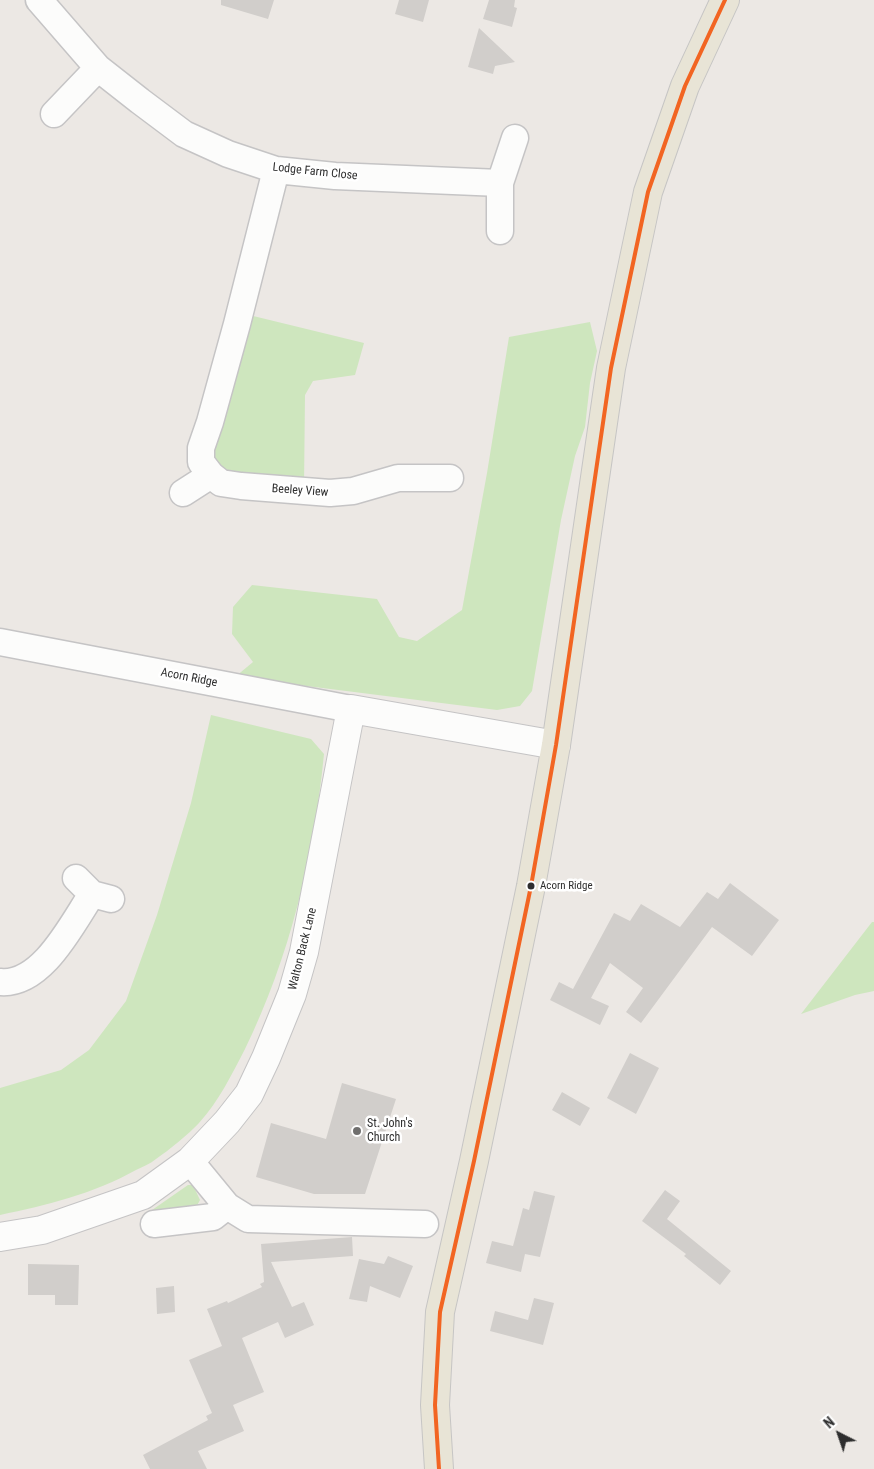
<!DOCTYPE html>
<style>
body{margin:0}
#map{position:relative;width:874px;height:1469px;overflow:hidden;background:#ece8e4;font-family:"Roboto Condensed",sans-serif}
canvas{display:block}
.north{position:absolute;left:814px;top:1409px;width:50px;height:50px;-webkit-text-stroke:4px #fff;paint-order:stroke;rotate:319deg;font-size:14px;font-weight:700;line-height:20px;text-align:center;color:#2e2e2e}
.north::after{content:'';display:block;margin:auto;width:18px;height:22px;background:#2e2e2e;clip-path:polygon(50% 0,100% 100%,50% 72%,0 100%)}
</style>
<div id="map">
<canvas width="874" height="1469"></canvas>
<div class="north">N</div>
</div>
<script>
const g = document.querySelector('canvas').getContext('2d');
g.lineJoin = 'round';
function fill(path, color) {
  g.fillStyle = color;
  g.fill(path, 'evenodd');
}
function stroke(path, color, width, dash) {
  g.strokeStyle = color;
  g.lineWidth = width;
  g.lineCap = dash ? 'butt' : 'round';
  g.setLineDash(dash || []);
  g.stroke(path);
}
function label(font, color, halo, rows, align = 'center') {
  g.font = font + ' "Roboto Condensed",sans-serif';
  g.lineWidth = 5;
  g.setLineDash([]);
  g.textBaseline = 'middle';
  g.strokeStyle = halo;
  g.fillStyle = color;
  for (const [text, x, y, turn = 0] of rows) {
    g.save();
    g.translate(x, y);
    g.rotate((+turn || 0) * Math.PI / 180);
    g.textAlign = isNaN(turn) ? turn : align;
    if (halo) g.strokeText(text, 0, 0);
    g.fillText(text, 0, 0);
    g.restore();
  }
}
fill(new Path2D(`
 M 245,314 L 364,343 L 355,375 L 313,381 L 305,395 L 304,487 L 215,468 L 209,444 Z
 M 590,322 L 597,351 L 590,383 L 585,427 L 575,456 L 561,520 L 532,691 L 520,706 L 497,710 L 235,677 L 253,662 L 232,634 L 233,607 L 252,585 L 377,599 L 399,637 L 417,641 L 462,610 L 487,473 L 509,337 Z
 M 211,715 L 311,739 L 324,754 C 314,856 290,957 245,1049 C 232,1074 219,1101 199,1123 C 189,1134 169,1150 156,1159 C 150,1164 142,1167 136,1170 C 93,1194 47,1205 0,1215 L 0,1088 L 61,1070 L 89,1050 L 126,1001 L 157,915 L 191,803 Z
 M 872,922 L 874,922 L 874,991 L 855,995 L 801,1014 Z
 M 188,1185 L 193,1185 L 200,1200 L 192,1215 L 142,1217 Z`), '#cee6be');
fill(new Path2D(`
 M 221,0 L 274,0 L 268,19 L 221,5 Z
 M 399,0 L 429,0 L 423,22 L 395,14 Z
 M 489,0 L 515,0 L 514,7 L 517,8 L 512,27 L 483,19 Z
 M 479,28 L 515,62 L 495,66 L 493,74 L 468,67 Z
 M 730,883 L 779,920 L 752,956 L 712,927 L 641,1023 L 626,1012 L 643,988 L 610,963 L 591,998 L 609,1006 L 600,1025 L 550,1000 L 559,982 L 573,989 L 614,913 L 630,921 L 641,904 L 680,927 L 707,892 L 718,899 Z
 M 630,1053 L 659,1068 L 636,1114 L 607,1098 Z
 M 342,1083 L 396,1099 L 365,1194 L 314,1194 L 256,1177 L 271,1123 L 326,1139 Z
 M 562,1092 L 590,1108 L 580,1126 L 552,1110 Z
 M 665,1190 L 680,1201 L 667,1219 L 731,1271 L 720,1285 L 684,1256 L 686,1254 L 642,1221 Z
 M 534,1191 L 555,1196 L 540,1257 L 525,1254 L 521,1272 L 486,1263 L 492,1241 L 513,1246 L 523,1208 L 529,1210 Z
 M 352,1237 L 353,1256 L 271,1262 L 292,1307 L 304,1302 L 314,1325 L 285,1338 L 278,1322 L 242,1338 L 264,1392 L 233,1405 L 244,1431 L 198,1451 L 207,1469 L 150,1469 L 143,1455 L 208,1420 L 206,1416 L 212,1413 L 189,1360 L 222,1346 L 207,1309 L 227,1301 L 228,1303 L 262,1287 L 260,1284 L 264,1282 L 261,1244 Z
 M 388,1256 L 413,1266 L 400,1298 L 370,1286 L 367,1302 L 349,1299 L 359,1259 L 384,1264 Z
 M 28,1264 L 79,1265 L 78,1305 L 55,1305 L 55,1295 L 28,1295 Z
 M 174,1286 L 175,1312 L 157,1314 L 156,1288 Z
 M 534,1298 L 554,1303 L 543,1345 L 490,1331 L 495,1311 L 528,1320 Z`), '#d1cecb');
const street = new Path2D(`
 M 39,0 L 98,68 L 140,101 L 184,134 L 228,154 L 276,170 L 335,176 L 500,183
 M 54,114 L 98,68
 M 276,170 L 237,324 L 210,422 L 201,448 L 201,462 L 211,475 L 221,483 L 241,486 L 330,493 L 353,491 L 398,478 L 450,478
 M 500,231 L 500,183 L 515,138
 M 183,493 L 211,475
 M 0,642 L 351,709
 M 76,878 L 92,894 L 111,899
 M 0,982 C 42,986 72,924 92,894
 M 190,1161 L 227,1206 L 248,1219 L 425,1224
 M 154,1224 L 213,1217 L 227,1206`);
const secondary = new Path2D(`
 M 0,1237 L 42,1230 L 143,1195 L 190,1161 L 227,1122 L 249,1094 L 266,1058 L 292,994 L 304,952 L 351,709 L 556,745`);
const primary = new Path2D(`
 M 439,1469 L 435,1405 L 440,1312 L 474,1161 L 531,886 L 556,745 L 611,368 L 648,192 L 685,86 L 725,0`);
stroke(street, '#c5c4c5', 29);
stroke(secondary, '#c5c4c5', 30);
stroke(primary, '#c6c5c4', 30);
stroke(street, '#fcfcfb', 26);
stroke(secondary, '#fcfcfb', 28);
stroke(primary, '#e8e4d6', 28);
stroke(new Path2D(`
 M 439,1469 L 435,1405 L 440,1312 L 474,1161 L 531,886 L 556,745 L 611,368 L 648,192 L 685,86 L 725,0`), '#f26522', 4);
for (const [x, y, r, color] of [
 [531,886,4.5,"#2e2e2e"],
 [357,1131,5,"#706f6e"]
]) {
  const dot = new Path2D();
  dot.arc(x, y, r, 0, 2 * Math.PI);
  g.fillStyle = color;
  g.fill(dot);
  stroke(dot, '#fff', 2);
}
label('11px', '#2e2e2e', '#fff', [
 ["Acorn Ridge",540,886]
], 'left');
label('12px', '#2e2e2e', '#fff', [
 ["Lodge Farm Close",315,172,6],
 ["Beeley View",300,491,4],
 ["Acorn Ridge",189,678,11],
 ["Walton Back Lane",303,949,-76]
]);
label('12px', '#2e2e2e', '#fff', [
 ["St. John's",367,1124],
 ["Church",367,1138]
], 'left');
</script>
